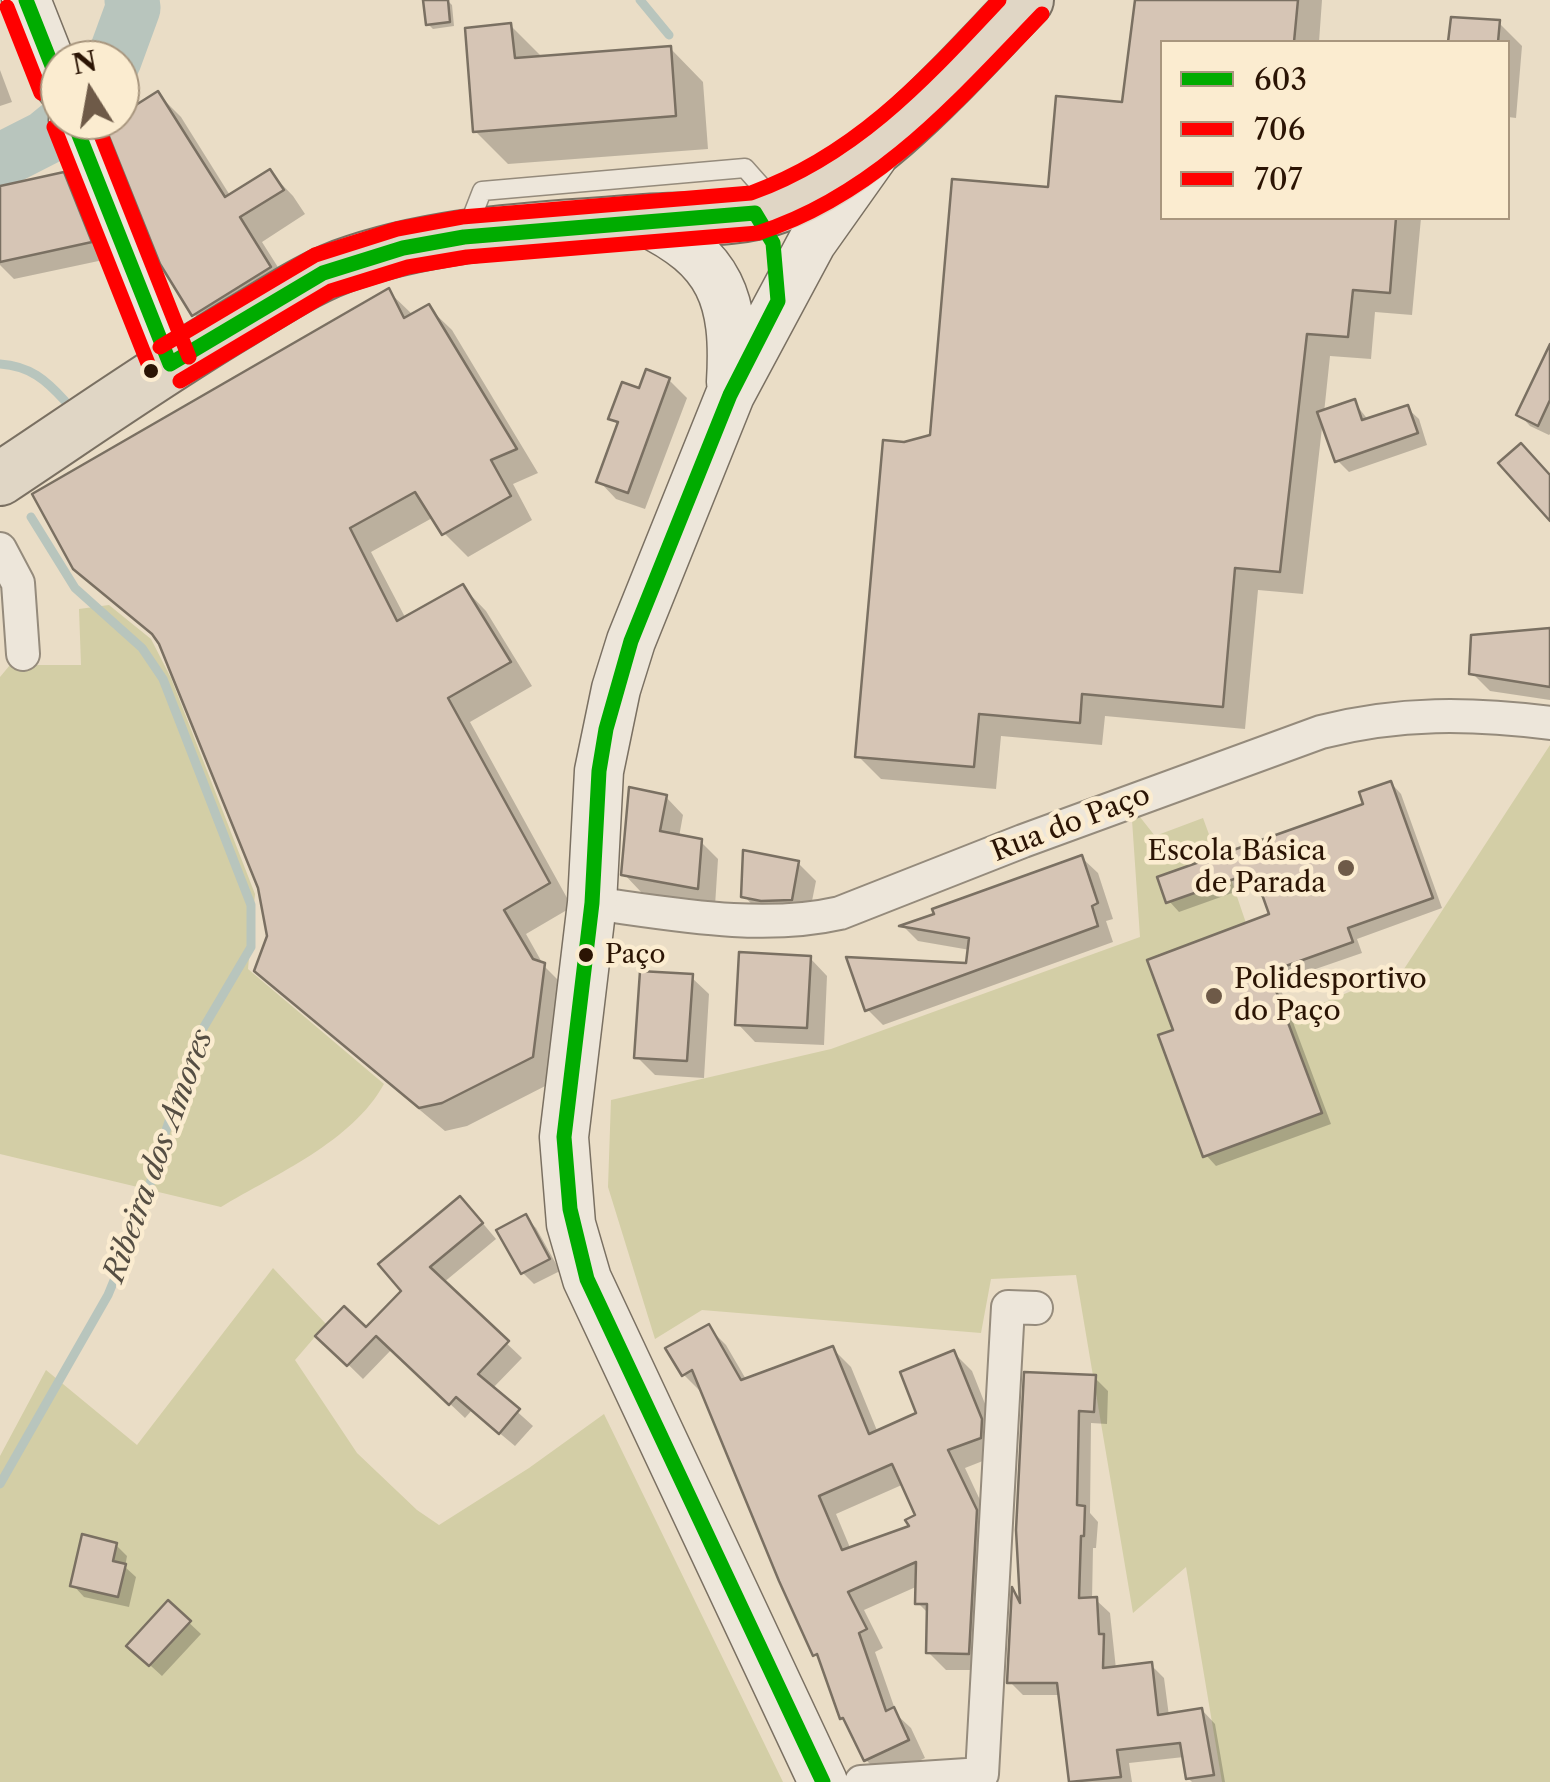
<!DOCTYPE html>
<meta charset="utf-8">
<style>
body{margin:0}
#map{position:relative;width:1550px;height:1782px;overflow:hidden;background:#eaddc6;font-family:"Libre Caslon Text",serif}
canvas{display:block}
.legend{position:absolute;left:1160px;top:40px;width:350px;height:180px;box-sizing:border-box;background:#fbecd0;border:2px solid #a8967e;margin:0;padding:12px 18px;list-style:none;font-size:30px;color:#2b1404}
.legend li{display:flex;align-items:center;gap:20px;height:50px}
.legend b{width:50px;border:2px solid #a8967e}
.north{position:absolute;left:40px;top:40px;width:100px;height:100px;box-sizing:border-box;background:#fbecd0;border:2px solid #a8967e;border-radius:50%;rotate:349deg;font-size:28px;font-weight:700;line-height:40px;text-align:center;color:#2b1404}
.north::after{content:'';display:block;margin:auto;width:35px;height:45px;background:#6e5a48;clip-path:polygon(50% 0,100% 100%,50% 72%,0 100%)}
</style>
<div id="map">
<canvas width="1550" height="1782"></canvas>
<ul class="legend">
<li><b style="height:12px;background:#00ac00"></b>603</li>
<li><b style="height:12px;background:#f00"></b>706</li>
<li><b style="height:12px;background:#f00"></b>707</li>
</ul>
<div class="north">N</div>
</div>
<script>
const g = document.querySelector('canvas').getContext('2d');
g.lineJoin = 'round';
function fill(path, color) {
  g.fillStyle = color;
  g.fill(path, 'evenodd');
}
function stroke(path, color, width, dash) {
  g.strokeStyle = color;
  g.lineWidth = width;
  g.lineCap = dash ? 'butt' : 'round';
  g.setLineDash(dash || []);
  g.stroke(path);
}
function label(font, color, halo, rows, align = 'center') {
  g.font = font + ' "Libre Caslon Text",serif';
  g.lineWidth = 9;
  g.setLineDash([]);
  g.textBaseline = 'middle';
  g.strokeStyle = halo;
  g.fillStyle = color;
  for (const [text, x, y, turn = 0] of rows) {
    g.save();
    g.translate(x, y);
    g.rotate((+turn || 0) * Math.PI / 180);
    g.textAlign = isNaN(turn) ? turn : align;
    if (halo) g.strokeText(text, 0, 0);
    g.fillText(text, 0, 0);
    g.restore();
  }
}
fill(new Path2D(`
 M 109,605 L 151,639 L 171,678 L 255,894 L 248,969 L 384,1084 C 352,1142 276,1174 221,1207 L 0,1154 L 0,677 L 10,665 L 81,665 L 79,609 Z
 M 1550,745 L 1550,1782 L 1222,1782 L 1186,1567 L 1133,1613 L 1076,1275 L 991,1279 L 981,1333 L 702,1310 L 655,1339 L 608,1187 L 611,1100 L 831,1049 L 1140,937 L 1132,820 L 1140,817 L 1155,836 L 1203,818 L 1226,881 L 1231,879 L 1246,923 L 1251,922 L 1287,1018 L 1404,969 Z
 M 273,1268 L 326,1324 L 295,1360 L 357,1453 L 417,1510 L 439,1525 L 529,1468 L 604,1414 L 783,1782 L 0,1782 L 0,1456 L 46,1370 L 137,1445 Z`), '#d3cea6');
fill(new Path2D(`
 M 447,0 L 452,5 L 454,26 L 433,29 L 428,24 Z
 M 1138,0 L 1322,0 L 1319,42 L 1162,42 L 1162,218 L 1421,218 L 1412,315 L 1375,312 L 1371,359 L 1330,356 L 1324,413 L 1354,402 L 1369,421 L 1407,408 L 1419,419 L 1427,445 L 1349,472 L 1337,460 L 1323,419 L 1303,594 L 1258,590 L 1245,729 L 1105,716 L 1102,745 L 1001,736 L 996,789 L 881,779 L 858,756 L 904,444 L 932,437 L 1050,190 L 1125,104 Z
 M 1453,19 L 1499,23 L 1522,46 L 1516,118 L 1508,117 L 1508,42 L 1451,42 Z
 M 510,25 L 543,58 L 670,48 L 703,82 L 708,149 L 508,164 L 475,131 Z
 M 0,70 L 12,102 L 0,106 Z
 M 158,94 L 181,117 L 231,197 L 270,172 L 293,196 L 305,214 L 262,242 L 293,291 L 218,338 L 194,314 L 107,125 Z
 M 63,175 L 81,192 L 108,259 L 14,279 L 0,265 L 0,188 Z
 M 388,291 L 413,315 L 428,307 L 452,330 L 538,473 L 513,484 L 532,520 L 468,557 L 444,533 L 434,517 L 371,552 L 406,619 L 463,587 L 486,611 L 532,686 L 470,722 L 572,907 L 526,934 L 544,966 L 567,989 L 555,1081 L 467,1126 L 445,1131 L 281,994 L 257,970 L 270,936 L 261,887 L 161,643 L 75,567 Z
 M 1550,362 L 1550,434 L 1549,435 L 1530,426 L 1519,414 Z
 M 669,380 L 687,398 L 645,509 L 616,499 L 599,481 L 619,426 L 611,418 L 640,391 Z
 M 1550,630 L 1550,700 L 1490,691 L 1472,673 Z
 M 1391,783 L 1401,794 L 1442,908 L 1357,939 L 1362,953 L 1278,982 L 1331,1124 L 1216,1166 L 1206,1155 L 1176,1031 L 1272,915 L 1260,883 L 1179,912 L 1169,901 L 1366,805 Z
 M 666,797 L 683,815 L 679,837 L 700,841 L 718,859 L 715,906 L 641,892 L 624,874 Z
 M 1082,858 L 1098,873 L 1113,919 L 1106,921 L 1113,942 L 883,1025 L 867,1009 L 968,966 L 970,950 L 918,941 L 904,927 Z
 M 798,863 L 816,881 L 809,916 L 761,914 L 744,896 Z
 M 810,958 L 827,976 L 824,1045 L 755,1042 L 738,1024 Z
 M 691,977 L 709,994 L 704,1078 L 655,1075 L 637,1057 Z
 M 475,1214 L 496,1239 L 443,1283 L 522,1358 L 492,1389 L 533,1426 L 515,1446 L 472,1410 L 465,1418 L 392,1349 L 363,1379 L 319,1336 L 367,1331 Z
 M 525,1217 L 536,1228 L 560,1271 L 534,1284 L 523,1273 Z
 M 708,1327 L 726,1345 L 747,1381 L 833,1349 L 851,1367 L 878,1433 L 919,1415 L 954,1353 L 972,1371 L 999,1439 L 998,1455 L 965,1468 L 994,1530 L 986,1670 L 946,1670 L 928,1652 L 929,1614 L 918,1603 L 918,1586 L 864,1610 L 883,1648 L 875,1652 L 897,1715 L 911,1728 L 925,1758 L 884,1778 L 866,1760 L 850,1725 L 842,1718 L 822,1661 L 815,1654 L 702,1393 L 684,1375 ZM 904,1484 L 918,1516 L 912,1528 L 851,1550 L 836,1514 Z
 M 1095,1378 L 1108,1391 L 1107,1424 L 1091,1423 L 1090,1513 L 1098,1522 L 1096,1548 L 1093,1548 L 1092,1600 L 1096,1600 L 1110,1613 L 1116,1669 L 1151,1665 L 1164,1678 L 1169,1716 L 1202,1710 L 1215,1724 L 1225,1782 L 1192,1782 L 1188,1778 L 1184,1757 L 1129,1763 L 1132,1782 L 1072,1782 L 1061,1695 L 1023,1695 L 1010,1682 L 1015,1592 L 1022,1600 L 1018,1530 Z
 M 116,1545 L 127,1556 L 125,1567 L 136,1577 L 129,1607 L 84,1597 L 73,1585 Z
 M 168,1603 L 201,1634 L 162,1676 L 141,1657 Z`), '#0003');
stroke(new Path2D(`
 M 640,0 L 669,35
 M 0,364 C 30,366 46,380 65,401
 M 0,1484 L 108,1295 L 144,1208 L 156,1161 L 195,1042 L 251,947 L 251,905 L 163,679 L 142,648 L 75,588 L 31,517`), '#b8c5bd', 9);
stroke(new Path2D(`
 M 114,60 L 133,8 L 132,0
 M 0,161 L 45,138 L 67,120`), '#b8c5bd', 55);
const building = new Path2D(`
 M 423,0 L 448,0 L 450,22 L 426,25 Z
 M 1135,0 L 1298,0 L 1294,42 L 1162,42 L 1162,218 L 1396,218 L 1390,293 L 1353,290 L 1348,337 L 1307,334 L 1280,572 L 1235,568 L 1223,707 L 1082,694 L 1080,723 L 979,714 L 974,767 L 855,757 L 883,440 L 904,442 L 930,435 L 952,179 L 1048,187 L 1056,96 L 1122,102 Z
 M 1451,17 L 1500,20 L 1498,42 L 1448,42 Z
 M 511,23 L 515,58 L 671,46 L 676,116 L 473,132 L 465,28 Z
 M 158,91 L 225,197 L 270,169 L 284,190 L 240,217 L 271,267 L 192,316 L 160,264 L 104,124 L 120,120 L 120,115 Z
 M 64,172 L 92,242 L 0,262 L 0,186 Z
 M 389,288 L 404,318 L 429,304 L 517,449 L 491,460 L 511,496 L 442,535 L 415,492 L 350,528 L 397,621 L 463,584 L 511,662 L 448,698 L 550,883 L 504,910 L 533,959 L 545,963 L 533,1057 L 442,1103 L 419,1108 L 254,971 L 267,936 L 258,888 L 159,644 L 152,634 L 73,569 L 32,494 Z
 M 1550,344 L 1550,400 L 1538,426 L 1516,415 Z
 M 646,369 L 670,378 L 628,493 L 596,482 L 618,422 L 608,419 L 622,382 L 639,388 Z
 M 1355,399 L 1362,420 L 1408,405 L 1418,433 L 1335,462 L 1317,412 Z
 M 1521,443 L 1550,475 L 1550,521 L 1498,463 Z
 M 1550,628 L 1550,687 L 1469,674 L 1471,635 Z
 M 1391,781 L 1433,898 L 1348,928 L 1353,942 L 1269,972 L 1322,1113 L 1203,1157 L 1158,1035 L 1173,1030 L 1147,960 L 1269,914 L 1254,872 L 1166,903 L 1157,877 L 1363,804 L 1359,792 Z
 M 629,787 L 667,795 L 660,831 L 702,839 L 698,889 L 621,875 Z
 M 743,850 L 799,861 L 792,900 L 761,901 L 741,897 Z
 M 1082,855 L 1098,903 L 1092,906 L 1098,926 L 865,1011 L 846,957 L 966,963 L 969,938 L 899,926 L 934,914 L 932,909 Z
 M 739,952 L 811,956 L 807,1028 L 735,1025 Z
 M 640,971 L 693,974 L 687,1061 L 634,1058 Z
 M 460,1196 L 483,1223 L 430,1267 L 509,1341 L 478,1374 L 520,1409 L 499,1434 L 456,1397 L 449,1405 L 376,1336 L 347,1366 L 315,1336 L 344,1306 L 366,1327 L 401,1291 L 378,1264 Z
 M 526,1214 L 550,1259 L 521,1274 L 496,1230 Z
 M 709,1324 L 741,1380 L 833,1346 L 869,1434 L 916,1413 L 900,1372 L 954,1350 L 982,1419 L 981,1438 L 948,1450 L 977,1510 L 969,1654 L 926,1653 L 927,1604 L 915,1604 L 916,1562 L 848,1592 L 867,1629 L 859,1633 L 886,1711 L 894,1707 L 909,1740 L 864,1761 L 843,1718 L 840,1719 L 817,1654 L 813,1656 L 779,1581 L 692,1370 L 682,1376 L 665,1348 ZM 892,1464 L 915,1515 L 905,1520 L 909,1526 L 842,1550 L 819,1496 Z
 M 1024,1372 L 1096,1375 L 1094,1412 L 1079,1411 L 1077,1505 L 1085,1506 L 1084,1536 L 1081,1536 L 1079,1598 L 1097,1597 L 1099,1634 L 1104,1634 L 1103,1668 L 1152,1662 L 1158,1715 L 1202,1708 L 1214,1775 L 1186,1779 L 1180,1743 L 1117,1750 L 1121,1777 L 1069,1782 L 1057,1683 L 1007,1683 L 1012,1587 L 1020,1603 L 1016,1530 Z
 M 82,1534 L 117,1543 L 113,1561 L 126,1564 L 118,1597 L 70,1586 Z
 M 168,1600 L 191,1621 L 149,1666 L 126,1646 Z`);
fill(building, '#d6c5b5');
stroke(building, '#7a7062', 2.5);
const lane = new Path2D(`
 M 466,232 L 482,191 L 745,168 L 776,203`);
const street = new Path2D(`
 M 0,549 L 18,583 L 23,654
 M 592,903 C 673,914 761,931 840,913 L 1023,841 L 1321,732 C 1399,712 1471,713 1550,723
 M 861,1782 L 982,1774 L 1008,1307 L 1036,1308`);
const secondary = new Path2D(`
 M 26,0 L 60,86
 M 73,120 L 170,364
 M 644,221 C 721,258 736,299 731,382
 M 823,1782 L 587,1279 L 571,1224 L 564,1137 L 592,903 L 599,771 L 616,689 L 631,641 L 730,395 L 812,242 L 873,156`);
const primary = new Path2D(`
 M 0,479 C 80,426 158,371 240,322 C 277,300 313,275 354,262 C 447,231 548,228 645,221 C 688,218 738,222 780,206 C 873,172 958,71 1027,0`);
stroke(lane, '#958b7c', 21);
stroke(street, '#958b7c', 36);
stroke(secondary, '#7a7062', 51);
stroke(primary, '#7a7062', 56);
stroke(lane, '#ede6da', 18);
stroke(street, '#ede6da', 32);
stroke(secondary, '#ede6da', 48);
stroke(primary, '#e0d6c5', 52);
stroke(new Path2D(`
 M 26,0 L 60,86
 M 73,120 L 170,364
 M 170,364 L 323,273 L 403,248 L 464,237 L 755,213 L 773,243 L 778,301 L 730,395 L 631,641 L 606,729 L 599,771 L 592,903 L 564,1137 L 570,1209 L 587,1279 L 823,1782`), '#00ac00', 15);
stroke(new Path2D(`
 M 7,7 L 41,93
 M 54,127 L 151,371
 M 180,381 L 331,291 L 408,267 L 467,257 L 758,233 C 877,195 958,101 1042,14`), '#f00', 15);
stroke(new Path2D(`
 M 95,120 L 189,357
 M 160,347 L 315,255 L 397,229 L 462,217 L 751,193 C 856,155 924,80 999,0`), '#f00', 15);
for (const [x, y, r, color] of [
 [151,371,9,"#2b1404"],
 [1346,868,10,"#6e5a48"],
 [586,955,9,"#2b1404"],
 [1214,996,10,"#6e5a48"]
]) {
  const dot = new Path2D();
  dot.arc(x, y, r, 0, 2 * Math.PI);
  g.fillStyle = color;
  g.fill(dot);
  stroke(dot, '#fbecd0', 4);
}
label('26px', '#2b1404', '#fbecd0', [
 ["Paço",605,955]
], 'left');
label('28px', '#2b1404', '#fbecd0', [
 ["Rua do Paço",1071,824,-21]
]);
label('28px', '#2b1404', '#fbecd0', [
 ["Escola Básica",1326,852],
 ["de Parada",1326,884],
 ["Polidesportivo",1234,980,"left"],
 ["do Paço",1234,1012,"left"]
], 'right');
label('italic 30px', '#554e43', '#fbecd0', [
 ["Ribeira dos Amores",159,1156,-70]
]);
</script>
